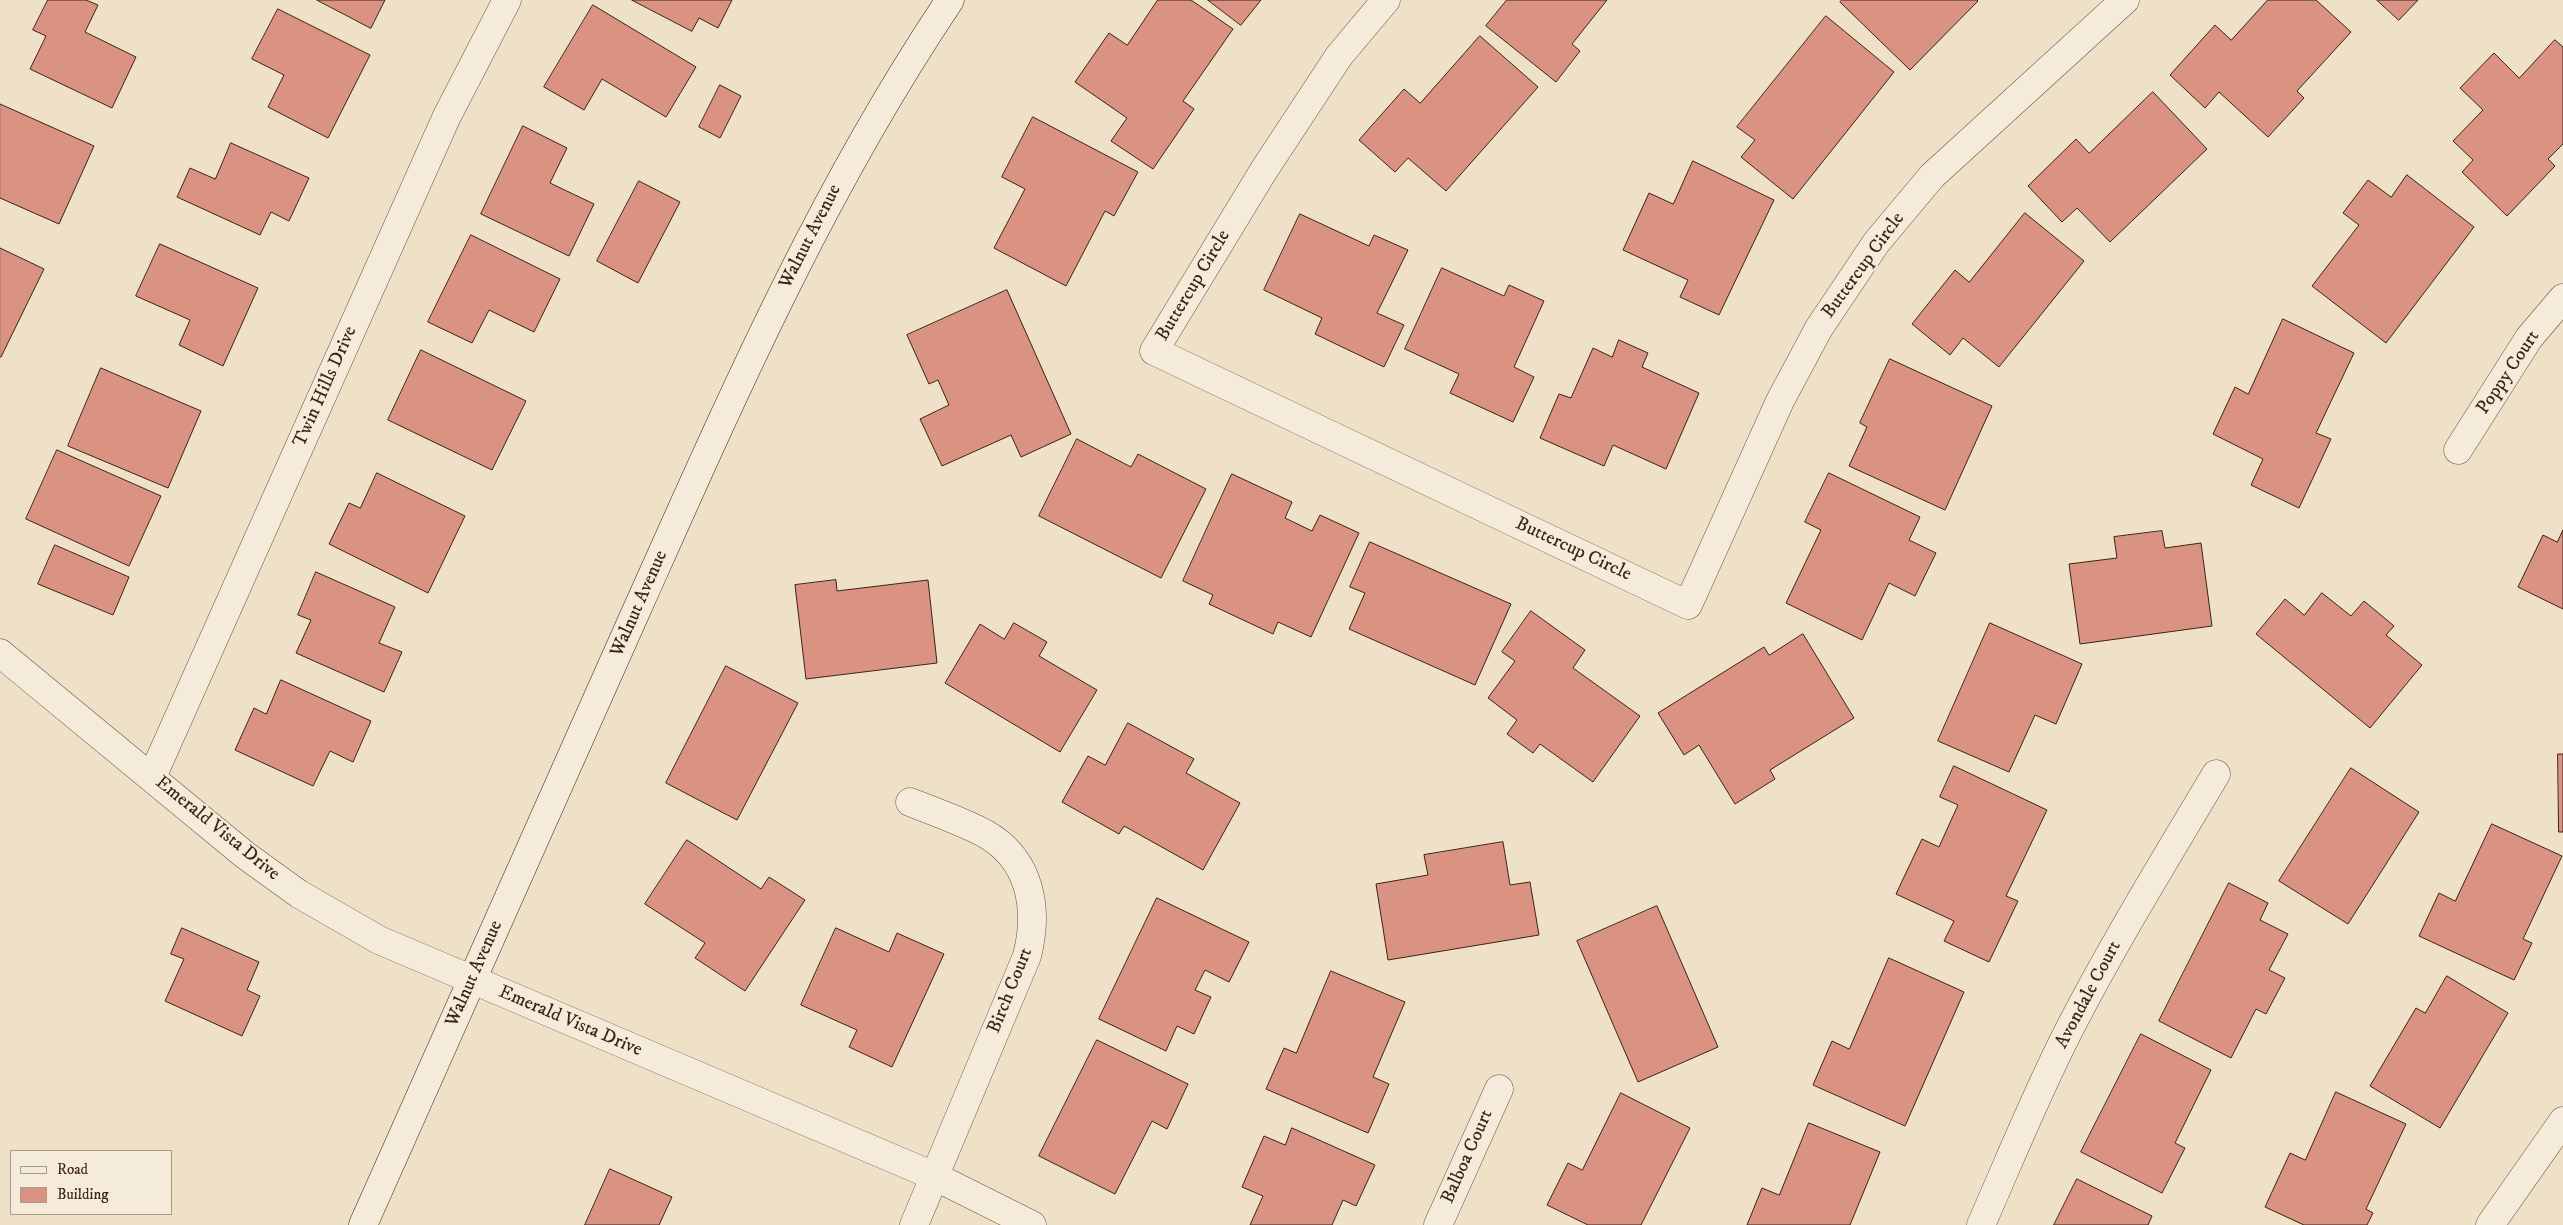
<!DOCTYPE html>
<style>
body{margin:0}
#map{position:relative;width:2563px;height:1225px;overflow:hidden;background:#efe0c8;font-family:"IM FELL DW Pica",serif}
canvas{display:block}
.legend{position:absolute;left:10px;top:1150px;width:162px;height:65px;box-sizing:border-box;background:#f5ebdb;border:1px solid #ab9b8b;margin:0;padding:6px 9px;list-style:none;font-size:15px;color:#3c2313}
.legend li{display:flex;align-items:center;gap:10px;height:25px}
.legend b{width:25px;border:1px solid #ab9b8b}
</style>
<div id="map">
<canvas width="2563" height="1225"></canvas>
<ul class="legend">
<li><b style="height:6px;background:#f5ebdb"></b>Road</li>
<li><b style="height:14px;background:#da9383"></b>Building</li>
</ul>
</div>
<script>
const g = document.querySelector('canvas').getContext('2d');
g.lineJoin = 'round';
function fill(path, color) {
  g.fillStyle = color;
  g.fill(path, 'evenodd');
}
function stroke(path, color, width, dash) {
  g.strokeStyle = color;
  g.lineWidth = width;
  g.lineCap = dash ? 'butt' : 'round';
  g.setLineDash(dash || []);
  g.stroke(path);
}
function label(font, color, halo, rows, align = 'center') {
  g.font = font + ' "IM FELL DW Pica",serif';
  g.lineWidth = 4.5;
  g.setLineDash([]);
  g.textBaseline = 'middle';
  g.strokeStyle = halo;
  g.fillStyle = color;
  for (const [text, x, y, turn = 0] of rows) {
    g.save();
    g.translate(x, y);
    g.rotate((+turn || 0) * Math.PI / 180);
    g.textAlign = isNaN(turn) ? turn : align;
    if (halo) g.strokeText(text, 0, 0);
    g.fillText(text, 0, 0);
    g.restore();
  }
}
const building = new Path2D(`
 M 48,0 L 86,0 L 98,5 L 85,32 L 136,57 L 112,108 L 30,69 L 46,36 L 33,30 Z
 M 317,0 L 385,0 L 371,28 Z
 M 632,0 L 732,0 L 718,28 L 699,18 L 692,31 Z
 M 1158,0 L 1191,0 L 1233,29 L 1183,101 L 1194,109 L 1153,169 L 1111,141 L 1127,118 L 1075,82 L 1109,33 L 1127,45 Z
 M 1208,0 L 1261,0 L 1241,25 Z
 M 1507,0 L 1607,0 L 1572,44 L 1580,51 L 1556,82 L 1486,26 Z
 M 1842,0 L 1977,0 L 1978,1 L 1910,70 L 1840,2 Z
 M 2268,0 L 2316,0 L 2351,32 L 2297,91 L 2304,98 L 2268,137 L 2219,92 L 2205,108 L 2170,75 L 2215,25 L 2231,40 Z
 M 2377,0 L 2418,0 L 2399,20 Z
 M 593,5 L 696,67 L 666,117 L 602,79 L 584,110 L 544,87 Z
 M 278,9 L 370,55 L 328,138 L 268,107 L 284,75 L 252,59 Z
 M 1826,16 L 1894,72 L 1793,199 L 1741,157 L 1755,140 L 1737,127 Z
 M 1480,36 L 1538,87 L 1446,191 L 1408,158 L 1395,172 L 1359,140 L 1404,89 L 1420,103 Z
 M 2555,40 L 2563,47 L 2563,144 L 2548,159 L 2555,166 L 2507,216 L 2462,172 L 2473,160 L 2453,141 L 2483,110 L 2460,88 L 2494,53 L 2519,78 Z
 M 720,85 L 741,96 L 720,138 L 699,127 Z
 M 2153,92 L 2207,149 L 2110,242 L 2077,208 L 2062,222 L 2028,186 L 2076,139 L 2089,153 Z
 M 0,104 L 94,146 L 59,224 L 0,198 Z
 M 1033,117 L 1138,172 L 1114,216 L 1105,211 L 1066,286 L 994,248 L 1025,189 L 1002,177 Z
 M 523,126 L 567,148 L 550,183 L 594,204 L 569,256 L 481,214 Z
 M 231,143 L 309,178 L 289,221 L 271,212 L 260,235 L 177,197 L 190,168 L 215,179 Z
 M 1693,161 L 1774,200 L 1719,315 L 1680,297 L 1688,280 L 1623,250 L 1649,193 L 1673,204 Z
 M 2407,175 L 2474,227 L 2386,343 L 2312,286 L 2359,225 L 2343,213 L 2368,180 L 2391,197 Z
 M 639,181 L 680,202 L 638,283 L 597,261 Z
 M 2025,213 L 2084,261 L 1999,367 L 1963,338 L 1950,355 L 1912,324 L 1955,270 L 1969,282 Z
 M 1300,214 L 1369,246 L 1374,235 L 1408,250 L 1377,313 L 1404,325 L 1384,367 L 1315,334 L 1322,318 L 1264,290 Z
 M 471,235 L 560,279 L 534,332 L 489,310 L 472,343 L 428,322 Z
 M 160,244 L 258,288 L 223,366 L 179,345 L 190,320 L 136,296 Z
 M 0,248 L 44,269 L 1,357 L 0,357 Z
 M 1442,268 L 1504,296 L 1509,285 L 1544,301 L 1514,367 L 1534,377 L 1513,422 L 1450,393 L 1459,374 L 1405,349 Z
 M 1007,290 L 1071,434 L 1021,457 L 1011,435 L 942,466 L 920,419 L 949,405 L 938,380 L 929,384 L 907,335 Z
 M 2283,319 L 2354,353 L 2316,433 L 2331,439 L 2299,508 L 2251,485 L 2263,459 L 2213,434 L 2235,387 L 2248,394 Z
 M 1619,340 L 1648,353 L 1642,367 L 1699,393 L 1666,469 L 1613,445 L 1604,466 L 1540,438 L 1559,394 L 1571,398 L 1593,348 L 1612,357 Z
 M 421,350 L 526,401 L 492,470 L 388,420 Z
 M 1890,359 L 1992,406 L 1945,510 L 1849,466 L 1867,427 L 1860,423 Z
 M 101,368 L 201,411 L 168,488 L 68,446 Z
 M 1077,439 L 1131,467 L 1138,454 L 1206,489 L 1161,578 L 1039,516 Z
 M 57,450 L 161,496 L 129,566 L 26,519 Z
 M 377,473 L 465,516 L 428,593 L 329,544 L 349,503 L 360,508 Z
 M 1829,473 L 1920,517 L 1909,540 L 1936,553 L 1915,596 L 1889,583 L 1862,640 L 1786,603 L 1821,530 L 1805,522 Z
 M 1232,474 L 1292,502 L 1285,518 L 1312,531 L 1320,515 L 1359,533 L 1311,637 L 1278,622 L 1273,634 L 1209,604 L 1213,595 L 1183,581 Z
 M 2563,530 L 2563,609 L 2518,587 L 2543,535 L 2557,542 Z
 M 2162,531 L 2165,548 L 2201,543 L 2212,626 L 2080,644 L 2069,564 L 2117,558 L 2114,537 Z
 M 1370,542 L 1511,604 L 1475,685 L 1349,629 L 1365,593 L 1350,587 Z
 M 55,545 L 129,577 L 113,615 L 38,584 Z
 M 316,572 L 395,607 L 379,643 L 402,652 L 384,692 L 296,653 L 311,620 L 298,615 Z
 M 836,580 L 837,591 L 928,580 L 937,663 L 806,679 L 795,585 Z
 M 2322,593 L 2351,616 L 2364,601 L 2394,626 L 2386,635 L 2422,665 L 2370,728 L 2256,634 L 2285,599 L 2304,615 Z
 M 1531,611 L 1585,650 L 1573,668 L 1640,716 L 1593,782 L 1540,744 L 1533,753 L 1507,734 L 1517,720 L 1488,698 L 1515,661 L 1502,652 Z
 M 1014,623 L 1047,642 L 1039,656 L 1097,690 L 1060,752 L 945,683 L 980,624 L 1004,639 Z
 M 1990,623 L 2082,664 L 2056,724 L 2035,715 L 2009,772 L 1938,741 Z
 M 1803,634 L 1854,718 L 1770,770 L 1775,779 L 1735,804 L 1699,745 L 1684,755 L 1658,713 L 1764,647 L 1769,655 Z
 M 726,666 L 798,703 L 737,820 L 666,783 Z
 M 281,680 L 371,721 L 353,762 L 330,751 L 313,786 L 235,750 L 254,708 L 266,714 Z
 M 1128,723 L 1194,759 L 1186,773 L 1240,803 L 1203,870 L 1124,826 L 1119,834 L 1062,802 L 1088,756 L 1105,765 Z
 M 2558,754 L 2563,754 L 2563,832 L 2559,832 Z
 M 1954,766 L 2047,810 L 2006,896 L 2018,901 L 1989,962 L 1944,941 L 1954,921 L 1896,894 L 1922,839 L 1939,847 L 1958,805 L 1940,797 Z
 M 2351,768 L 2419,812 L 2348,924 L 2279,881 Z
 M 2492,824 L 2562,856 L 2523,939 L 2532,943 L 2514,980 L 2419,936 L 2439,893 L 2455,901 Z
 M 687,840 L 761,889 L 769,877 L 805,900 L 745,991 L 695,958 L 705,943 L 645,904 Z
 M 1503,842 L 1510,885 L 1530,882 L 1539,935 L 1388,960 L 1376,884 L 1428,875 L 1424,855 Z
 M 2229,883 L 2268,903 L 2260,920 L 2288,934 L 2269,970 L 2285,978 L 2266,1014 L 2256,1009 L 2231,1058 L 2159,1021 Z
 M 1157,898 L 1249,942 L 1229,982 L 1205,970 L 1195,990 L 1211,997 L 1194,1034 L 1177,1026 L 1166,1051 L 1099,1019 Z
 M 1657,906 L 1718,1047 L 1638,1082 L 1577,941 Z
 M 182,928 L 259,962 L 247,990 L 260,996 L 242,1036 L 165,1001 L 184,959 L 171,954 Z
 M 836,928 L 889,952 L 897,933 L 944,954 L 892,1067 L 849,1047 L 857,1030 L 801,1005 Z
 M 1889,958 L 1964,992 L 1905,1126 L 1813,1085 L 1832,1041 L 1849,1049 Z
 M 1331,971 L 1405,1002 L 1373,1077 L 1389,1084 L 1368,1133 L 1266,1089 L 1284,1048 L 1296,1053 Z
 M 2447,976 L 2508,1013 L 2440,1128 L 2370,1086 L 2416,1008 L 2425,1013 Z
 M 2141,1034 L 2211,1070 L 2175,1143 L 2185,1148 L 2162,1193 L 2081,1152 Z
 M 1097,1040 L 1188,1084 L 1167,1129 L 1152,1121 L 1115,1194 L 1039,1156 Z
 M 2336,1092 L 2406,1124 L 2366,1209 L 2373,1213 L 2367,1225 L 2304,1225 L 2265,1207 L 2290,1153 L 2305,1160 Z
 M 1621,1093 L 1690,1128 L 1641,1225 L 1588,1225 L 1547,1205 L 1568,1163 L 1582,1170 Z
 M 1809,1123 L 1880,1152 L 1850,1225 L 1747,1225 L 1762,1188 L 1779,1195 Z
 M 1292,1128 L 1375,1165 L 1356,1206 L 1343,1200 L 1332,1225 L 1250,1225 L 1263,1196 L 1242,1187 L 1264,1136 L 1285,1145 Z
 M 610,1169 L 672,1197 L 659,1225 L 585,1225 Z
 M 2077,1179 L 2152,1216 L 2148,1225 L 2054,1225 Z`);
fill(building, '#da9383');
stroke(building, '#3c2313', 1);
const street = new Path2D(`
 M 1386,0 L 1339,56 L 1264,170 L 1154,351 L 1688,605 L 1780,401 L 1819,328 L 1876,243 L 1932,176 L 2125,0
 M 2458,450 L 2529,338 L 2563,298
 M 0,653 L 245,855 L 299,894 L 379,940 L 934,1176 L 1032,1225
 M 152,777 L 447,116 L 507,0
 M 910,802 C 935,812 961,821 984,833 C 1031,859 1039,909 1027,956 L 914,1225
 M 1438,1225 L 1499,1089
 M 1981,1225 C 2010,1159 2037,1092 2070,1028 C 2115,941 2166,858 2216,774
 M 2490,1225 L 2563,1121`);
const secondary = new Path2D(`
 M 363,1225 C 454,1019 546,813 638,607 C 732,397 821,192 950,0`);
stroke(street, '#695240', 29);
stroke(secondary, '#3c2313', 29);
stroke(street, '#f5ebdb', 28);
stroke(secondary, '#f5ebdb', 28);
label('19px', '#3c2313', '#f5ebdb', [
 ["Walnut Avenue",811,237,-63],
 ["Buttercup Circle",1864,266,-54],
 ["Buttercup Circle",1194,286,-59],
 ["Poppy Court",2509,373,-56],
 ["Twin Hills Drive",326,387,-66],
 ["Buttercup Circle",1573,550,25],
 ["Walnut Avenue",640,604,-66],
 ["Emerald Vista Drive",217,829,39],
 ["Walnut Avenue",475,974,-66],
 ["Birch Court",1011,991,-68],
 ["Avondale Court",2089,995,-62],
 ["Emerald Vista Drive",570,1022,23],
 ["Balboa Court",1468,1157,-66]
]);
</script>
